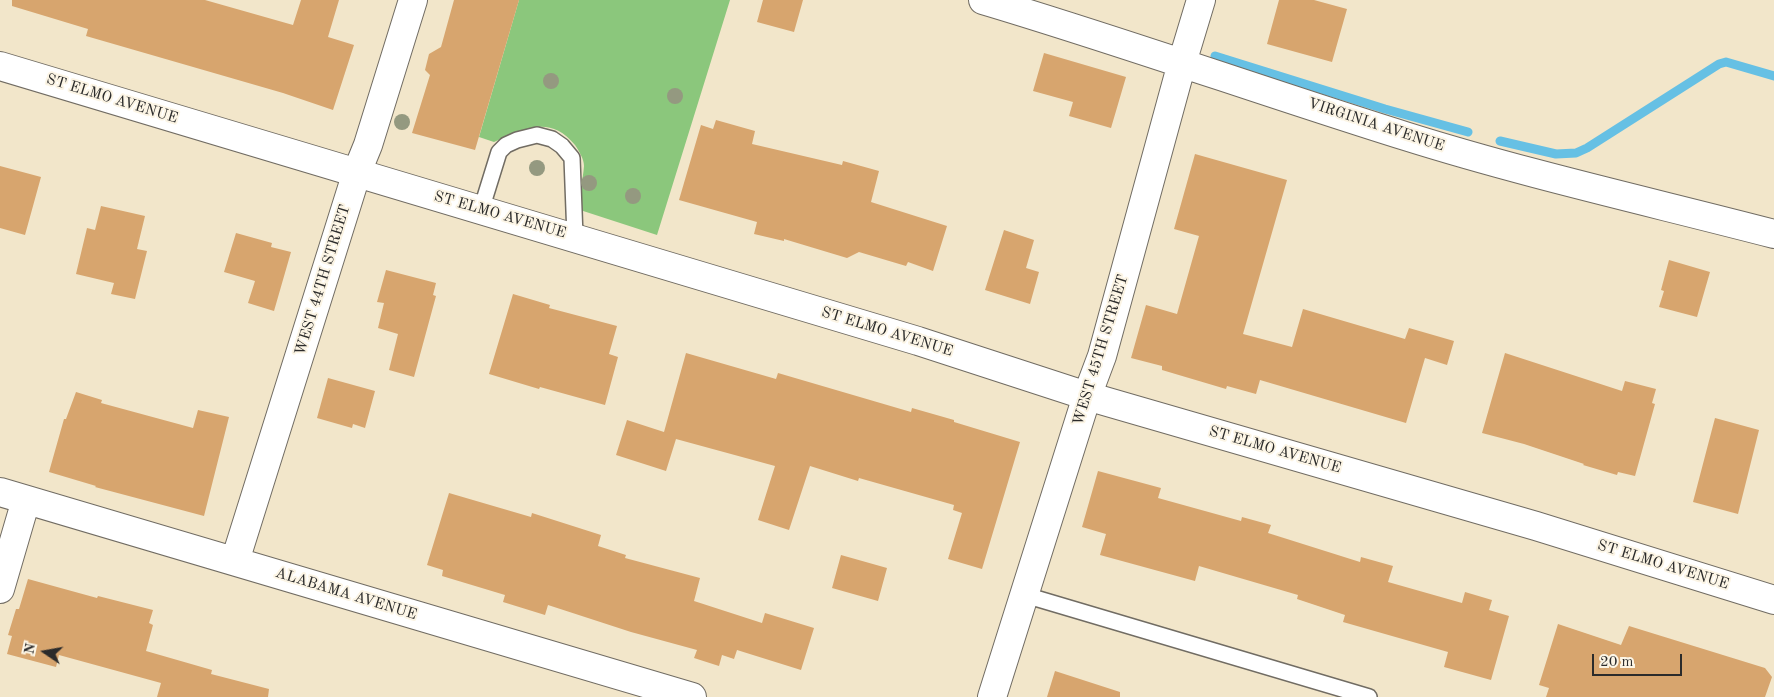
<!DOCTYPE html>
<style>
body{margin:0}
#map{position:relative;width:1774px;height:697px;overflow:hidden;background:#f2e6ca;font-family:"Old Standard TT",serif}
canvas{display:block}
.north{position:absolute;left:20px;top:627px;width:50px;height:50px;-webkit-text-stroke:4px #fcf5e5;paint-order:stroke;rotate:282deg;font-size:14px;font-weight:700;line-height:20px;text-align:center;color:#2b2b2b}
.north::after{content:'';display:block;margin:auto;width:18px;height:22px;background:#2b2b2b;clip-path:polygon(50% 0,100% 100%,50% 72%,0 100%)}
.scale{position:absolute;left:1592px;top:654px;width:90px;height:22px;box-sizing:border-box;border:2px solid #2b2b2b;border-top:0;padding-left:6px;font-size:15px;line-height:18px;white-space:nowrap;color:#2b2b2b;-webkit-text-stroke:4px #fcf5e5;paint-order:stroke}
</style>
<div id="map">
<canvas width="1774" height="697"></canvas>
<div class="north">N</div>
<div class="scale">20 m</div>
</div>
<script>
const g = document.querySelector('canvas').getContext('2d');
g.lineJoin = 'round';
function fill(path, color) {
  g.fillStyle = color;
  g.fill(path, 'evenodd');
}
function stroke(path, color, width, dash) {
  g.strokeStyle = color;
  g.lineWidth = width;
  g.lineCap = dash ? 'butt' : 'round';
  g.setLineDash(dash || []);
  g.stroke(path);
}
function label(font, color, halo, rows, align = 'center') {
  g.font = font + ' "Old Standard TT",serif';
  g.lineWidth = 4;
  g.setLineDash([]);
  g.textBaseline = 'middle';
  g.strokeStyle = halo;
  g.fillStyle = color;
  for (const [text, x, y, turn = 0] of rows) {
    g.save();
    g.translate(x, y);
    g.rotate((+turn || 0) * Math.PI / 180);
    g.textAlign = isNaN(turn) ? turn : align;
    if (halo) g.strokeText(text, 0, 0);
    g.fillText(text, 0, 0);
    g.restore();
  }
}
fill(new Path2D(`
 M 519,0 L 730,0 L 657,235 L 577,209 C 579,195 583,180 584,166 C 584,159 579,151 575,145 C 550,114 523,129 494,142 L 479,137 Z`), '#8bc77c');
stroke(new Path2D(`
 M 1215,56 L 1385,109 L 1468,132
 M 1500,141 L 1556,154 L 1576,153 L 1587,148 L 1719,64 L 1726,62 L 1774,76`), '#66c0e4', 9);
fill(new Path2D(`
 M 12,0 L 205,0 L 293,25 L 301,0 L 339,0 L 328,37 L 354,45 L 333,110 L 283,93 L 86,36 L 88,29 L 12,6 Z
 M 454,0 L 519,0 L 475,150 L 412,133 L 430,75 L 425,70 L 429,54 L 441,47 Z
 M 763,0 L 803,0 L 794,32 L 757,22 Z
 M 1279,0 L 1314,0 L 1347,9 L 1332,62 L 1267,44 Z
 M 1044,53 L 1126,77 L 1111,128 L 1069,116 L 1073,102 L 1033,91 Z
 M 716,120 L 755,131 L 752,144 L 842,165 L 843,161 L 879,171 L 871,202 L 947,226 L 933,271 L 908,262 L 906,266 L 859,252 L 847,258 L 784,239 L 784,241 L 754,234 L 757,222 L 679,200 L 701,125 L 713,129 Z
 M 1195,154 L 1287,180 L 1243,334 L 1292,347 L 1303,309 L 1405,339 L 1409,328 L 1454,341 L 1447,365 L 1425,358 L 1406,423 L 1260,380 L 1256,394 L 1227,386 L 1226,389 L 1162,370 L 1162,366 L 1131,358 L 1146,305 L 1177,314 L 1199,236 L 1174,229 Z
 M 0,166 L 41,177 L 25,235 L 0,228 Z
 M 101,206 L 145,216 L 137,249 L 147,251 L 135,299 L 111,294 L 114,283 L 76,274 L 87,228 L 95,230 Z
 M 1004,230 L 1034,240 L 1026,268 L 1039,272 L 1030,304 L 985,290 Z
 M 236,233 L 272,243 L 271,247 L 291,252 L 274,311 L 248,303 L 255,281 L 224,272 Z
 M 1669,260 L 1710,272 L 1697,317 L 1659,307 L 1664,291 L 1661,290 Z
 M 386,270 L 436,283 L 433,295 L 436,296 L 414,377 L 389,370 L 398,334 L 378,328 L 384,303 L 377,302 Z
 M 513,294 L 550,305 L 549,308 L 617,326 L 609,354 L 618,357 L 605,405 L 540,387 L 539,389 L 489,374 Z
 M 686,353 L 776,379 L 778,373 L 911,412 L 912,408 L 954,420 L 954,422 L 1020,442 L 982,569 L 948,559 L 962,513 L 953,510 L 954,505 L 859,478 L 858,481 L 810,466 L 789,530 L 758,520 L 775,466 L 676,439 L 666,471 L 616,455 L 627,420 L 664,432 Z
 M 1505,353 L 1622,391 L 1625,381 L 1656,389 L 1652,403 L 1655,404 L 1635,476 L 1618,472 L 1617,475 L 1583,465 L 1584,464 L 1524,444 L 1482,433 Z
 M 328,378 L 375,391 L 365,428 L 353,424 L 352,428 L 317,418 Z
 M 76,392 L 102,400 L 101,403 L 193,428 L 198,410 L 229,417 L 204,516 L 95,487 L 96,486 L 49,472 L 64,419 L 66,419 Z
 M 1715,418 L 1759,430 L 1738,514 L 1693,502 Z
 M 1098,471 L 1161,488 L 1158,498 L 1241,521 L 1242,517 L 1271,525 L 1268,533 L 1360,562 L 1361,557 L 1393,566 L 1388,582 L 1462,603 L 1465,592 L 1492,600 L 1489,610 L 1509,616 L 1491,680 L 1444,667 L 1448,652 L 1343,622 L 1345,615 L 1297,599 L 1298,595 L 1199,566 L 1195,581 L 1100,555 L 1106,534 L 1082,527 Z
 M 449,493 L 531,517 L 532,513 L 601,535 L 598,546 L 626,555 L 625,558 L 700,578 L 694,601 L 762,623 L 765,613 L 814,628 L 801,670 L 737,650 L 734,659 L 722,655 L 719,666 L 694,658 L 697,650 L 631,632 L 548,605 L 545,615 L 503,602 L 505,595 L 442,576 L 443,570 L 427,565 Z
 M 841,555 L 887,568 L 878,601 L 832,588 Z
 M 28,579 L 97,598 L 98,596 L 153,610 L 149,623 L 153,625 L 146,651 L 212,670 L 211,674 L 269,689 L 268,697 L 157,697 L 161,683 L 59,655 L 56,667 L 7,654 L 12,636 L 8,635 L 16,609 L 19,609 Z
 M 1558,624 L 1621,645 L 1629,626 L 1765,668 L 1772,677 L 1765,697 L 1546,697 L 1549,688 L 1539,685 Z
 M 1055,671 L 1120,692 L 1120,697 L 1047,697 Z`), '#d7a56e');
const service = new Path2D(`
 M 481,210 L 499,152 L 506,145 L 517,140 L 537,135 L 552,139 L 562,146 L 572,158 L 575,237
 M 1025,595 L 1369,697`);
const minor = new Path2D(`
 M 983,0 C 1124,42 1264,92 1405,136 C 1526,174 1651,202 1774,234
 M 0,492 L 692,697
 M 235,561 L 357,172 L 368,145 L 413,0
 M 0,589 L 26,500
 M 992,697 L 1087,396 L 1102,356 L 1182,63 L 1201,0`);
const secondary = new Path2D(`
 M 0,66 L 918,341 L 1087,396 L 1536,526 L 1774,600`);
stroke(service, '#716c63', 18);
stroke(minor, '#716c63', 30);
stroke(secondary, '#716c63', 30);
stroke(service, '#fff', 15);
stroke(minor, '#fff', 28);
stroke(secondary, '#fff', 28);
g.fillStyle = '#949980';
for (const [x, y] of [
 [551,81],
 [675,96],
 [402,122],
 [537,168],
 [589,183],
 [633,196]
]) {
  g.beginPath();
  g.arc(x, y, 8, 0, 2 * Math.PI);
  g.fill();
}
label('15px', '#2b2b2b', '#fcf5e5', [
 ["ST ELMO AVENUE",112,99,17],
 ["VIRGINIA AVENUE",1376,125,18],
 ["ST ELMO AVENUE",500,215,16],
 ["WEST 44TH STREET",323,280,-73],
 ["ST ELMO AVENUE",887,332,17],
 ["WEST 45TH STREET",1101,350,-73],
 ["ST ELMO AVENUE",1275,450,16],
 ["ST ELMO AVENUE",1663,565,17],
 ["ALABAMA AVENUE",346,594,17]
]);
</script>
